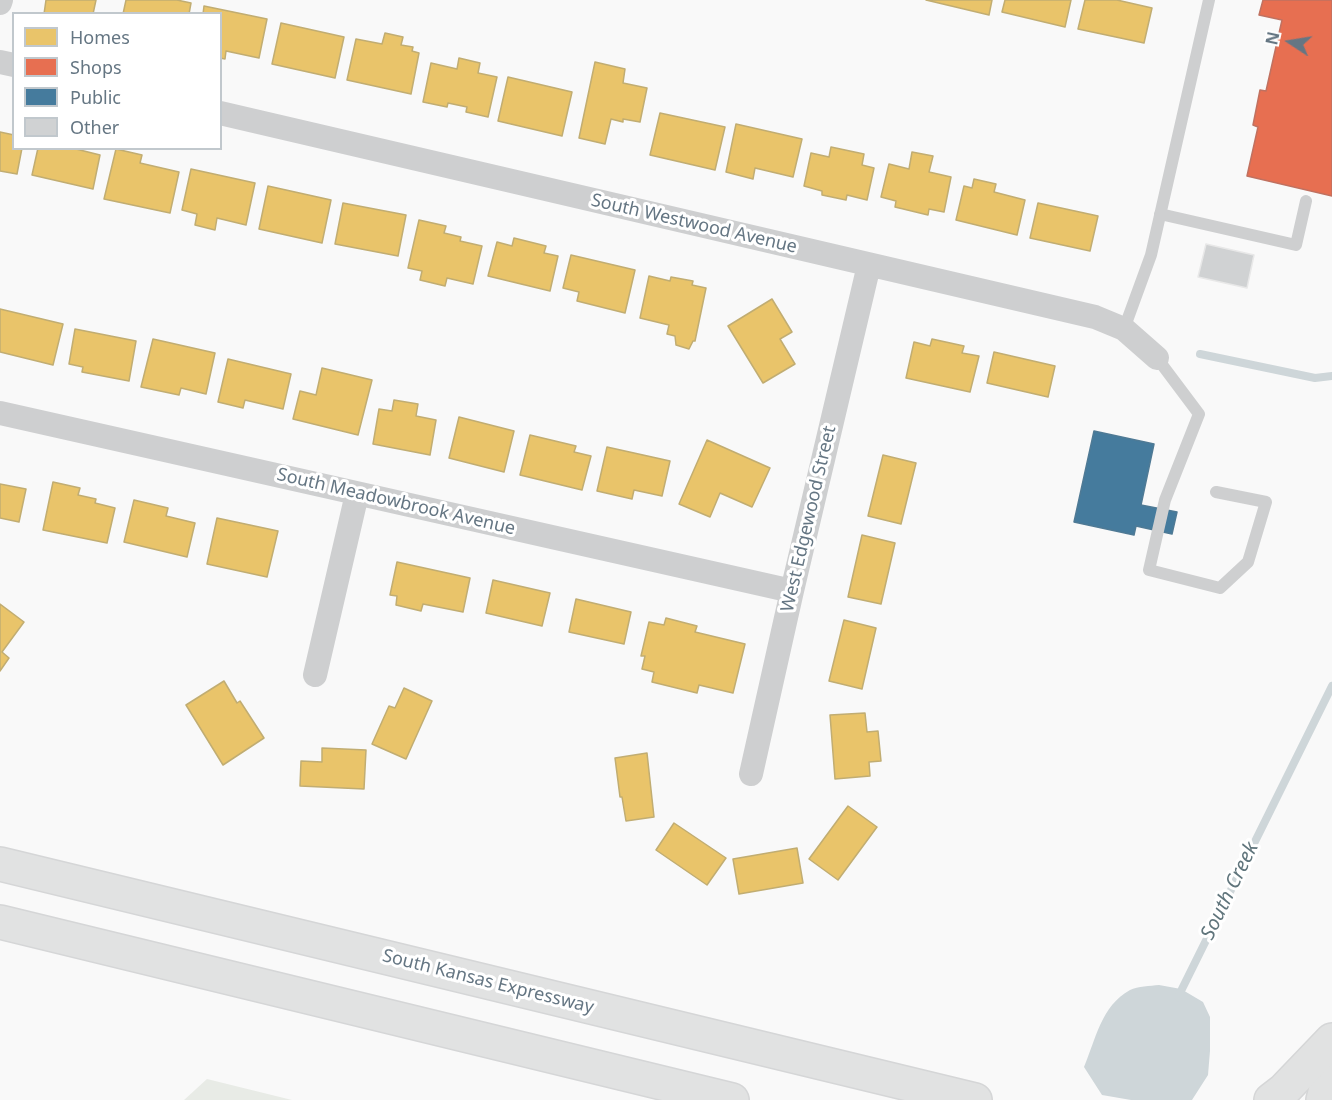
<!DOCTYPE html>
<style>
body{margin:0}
#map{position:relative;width:1332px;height:1100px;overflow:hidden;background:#f9f9f9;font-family:"Noto Sans",sans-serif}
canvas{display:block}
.legend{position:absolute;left:12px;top:12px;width:210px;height:138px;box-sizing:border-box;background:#fff;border:2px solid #c1c8cd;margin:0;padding:8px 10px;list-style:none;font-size:18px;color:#657683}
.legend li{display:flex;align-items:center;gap:12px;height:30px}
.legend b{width:30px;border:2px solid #c1c8cd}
.north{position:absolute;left:1260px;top:12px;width:60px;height:60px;-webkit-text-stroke:4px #fff;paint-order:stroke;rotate:282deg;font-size:16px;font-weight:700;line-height:24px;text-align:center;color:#657683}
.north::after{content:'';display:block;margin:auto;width:21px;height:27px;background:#657683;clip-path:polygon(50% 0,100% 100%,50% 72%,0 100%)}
</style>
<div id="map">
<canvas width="1332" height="1100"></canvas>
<ul class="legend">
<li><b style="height:16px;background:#e9c46a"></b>Homes</li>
<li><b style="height:16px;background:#e76f51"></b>Shops</li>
<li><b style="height:16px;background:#457b9d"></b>Public</li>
<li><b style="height:16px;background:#d0d2d3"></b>Other</li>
</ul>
<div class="north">N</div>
</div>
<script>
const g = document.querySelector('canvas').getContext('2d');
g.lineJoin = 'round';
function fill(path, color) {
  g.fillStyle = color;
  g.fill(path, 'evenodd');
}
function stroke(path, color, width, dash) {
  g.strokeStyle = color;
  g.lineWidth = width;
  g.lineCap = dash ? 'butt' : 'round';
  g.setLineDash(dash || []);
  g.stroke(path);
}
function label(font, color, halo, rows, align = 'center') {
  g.font = font + ' "Noto Sans",sans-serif';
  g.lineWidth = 6;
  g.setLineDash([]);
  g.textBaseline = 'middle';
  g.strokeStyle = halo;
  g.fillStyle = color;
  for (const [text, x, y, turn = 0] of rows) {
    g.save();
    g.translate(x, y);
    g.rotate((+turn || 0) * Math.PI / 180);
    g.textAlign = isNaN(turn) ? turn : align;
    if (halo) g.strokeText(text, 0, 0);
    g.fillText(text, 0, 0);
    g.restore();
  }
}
fill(new Path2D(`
 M 207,1079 L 292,1100 L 184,1100 Z`), '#e8ebe6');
fill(new Path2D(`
 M 1159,985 L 1181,989 L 1203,1002 L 1210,1017 L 1210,1051 L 1208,1075 L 1192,1100 L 1131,1100 L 1102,1095 L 1084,1067 C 1096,1039 1101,1006 1130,990 C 1138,986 1150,986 1159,985 Z`), '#ced6d9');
const homes = new Path2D(`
 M 46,0 L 96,0 L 93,14 L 44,14 Z
 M 126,0 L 177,0 L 191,3 L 189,14 L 123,14 Z
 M 926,0 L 992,0 L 989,15 Z
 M 1005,0 L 1071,0 L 1065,27 L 1002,12 Z
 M 1085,0 L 1117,0 L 1152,8 L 1144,43 L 1078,29 Z
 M 204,6 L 267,19 L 259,58 L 226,51 L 225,59 L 220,58 L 220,14 L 203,14 Z
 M 281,23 L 344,37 L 335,78 L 272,64 Z
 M 385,33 L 403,37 L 401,45 L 413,47 L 412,51 L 419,53 L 411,94 L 347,80 L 356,39 L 382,44 Z
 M 459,58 L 480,63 L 478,73 L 497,77 L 488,117 L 466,112 L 467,107 L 448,103 L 447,107 L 423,102 L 431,63 L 457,69 Z
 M 595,62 L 625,69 L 623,83 L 647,88 L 640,122 L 623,119 L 623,122 L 611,119 L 605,144 L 579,138 Z
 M 508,77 L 572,92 L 562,136 L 498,121 Z
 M 660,113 L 725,127 L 715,170 L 650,155 Z
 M 736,124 L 802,139 L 793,177 L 755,168 L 753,179 L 726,172 Z
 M 0,132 L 14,135 L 14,148 L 22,148 L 17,174 L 0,171 Z
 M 831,147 L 864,154 L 862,165 L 874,168 L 867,200 L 847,195 L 846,200 L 822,195 L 822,191 L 804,186 L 811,153 L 829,157 Z
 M 38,148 L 72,148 L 100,155 L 93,189 L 32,175 Z
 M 116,149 L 142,155 L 140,163 L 179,172 L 170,213 L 104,199 Z
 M 912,152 L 933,156 L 929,172 L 951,177 L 944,212 L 929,209 L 928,215 L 895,207 L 896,201 L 881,197 L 889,164 L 909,169 Z
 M 191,169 L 255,183 L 246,225 L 217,218 L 215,230 L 195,225 L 197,214 L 182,210 Z
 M 974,179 L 996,184 L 994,192 L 1025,200 L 1017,235 L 956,220 L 964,186 L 972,188 Z
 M 268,186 L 331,200 L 322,243 L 259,229 Z
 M 343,203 L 406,215 L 398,256 L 335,244 Z
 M 1038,203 L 1098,216 L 1090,251 L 1030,238 Z
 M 419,220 L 446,226 L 444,233 L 461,237 L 460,241 L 482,246 L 473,284 L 447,278 L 445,286 L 420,280 L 422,271 L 408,268 Z
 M 514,238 L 546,246 L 544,253 L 558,256 L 550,291 L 488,276 L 497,242 L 512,246 Z
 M 571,255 L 635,270 L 625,313 L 577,301 L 579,292 L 563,288 Z
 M 649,276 L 670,281 L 671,277 L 693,281 L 692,285 L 706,288 L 695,341 L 693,341 L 689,349 L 676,345 L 675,336 L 667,334 L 669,325 L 640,318 Z
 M 772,299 L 792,332 L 780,339 L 795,364 L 763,383 L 728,326 Z
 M 0,309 L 63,324 L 53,365 L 0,352 Z
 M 75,329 L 136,341 L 129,381 L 82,372 L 83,367 L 69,364 Z
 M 153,339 L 215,353 L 206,394 L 181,388 L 179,395 L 141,387 Z
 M 932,339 L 964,346 L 962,353 L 979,356 L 970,392 L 906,378 L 914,342 L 930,346 Z
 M 994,352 L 1055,366 L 1048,397 L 987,383 Z
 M 228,359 L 291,374 L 283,409 L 245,400 L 243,408 L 218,402 Z
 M 322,368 L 372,380 L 358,435 L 293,419 L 300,391 L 316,395 Z
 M 394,400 L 418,404 L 416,416 L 436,420 L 430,455 L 373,444 L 379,409 L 392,411 Z
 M 459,417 L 514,431 L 504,472 L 449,458 Z
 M 530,435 L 576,446 L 574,452 L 591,456 L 582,490 L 520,475 Z
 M 707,440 L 770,468 L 752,507 L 720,493 L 710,517 L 679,504 Z
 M 607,447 L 670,461 L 662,496 L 634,490 L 632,499 L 597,491 Z
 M 883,455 L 916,463 L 901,524 L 868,516 Z
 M 53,482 L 80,488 L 78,495 L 96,499 L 95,503 L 115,508 L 107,543 L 43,530 Z
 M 0,484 L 26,489 L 19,522 L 0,518 Z
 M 134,500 L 168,508 L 166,516 L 195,523 L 187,557 L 124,542 Z
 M 217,518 L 278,531 L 267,577 L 207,564 Z
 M 862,535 L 895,543 L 881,604 L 848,597 Z
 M 397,562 L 470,578 L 463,612 L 423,604 L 421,611 L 396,605 L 397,596 L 390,595 Z
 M 493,580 L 550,593 L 542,626 L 486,613 Z
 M 576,599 L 631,612 L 624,644 L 569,632 Z
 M 0,604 L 24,622 L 2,652 L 9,658 L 0,671 Z
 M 666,618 L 697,626 L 695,632 L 745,644 L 733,693 L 699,685 L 697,693 L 652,682 L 654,672 L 642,669 L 645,656 L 641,656 L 649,622 L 664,625 Z
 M 844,620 L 876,628 L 862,689 L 829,681 Z
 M 224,681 L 237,703 L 240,701 L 264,738 L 223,765 L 186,705 Z
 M 404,688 L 432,701 L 406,759 L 372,744 L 389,706 L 395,708 Z
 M 865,713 L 867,732 L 878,731 L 881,761 L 869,762 L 870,776 L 835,779 L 830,715 Z
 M 322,748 L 366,750 L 364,789 L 300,786 L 301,761 L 322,762 Z
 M 647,753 L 654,817 L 626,821 L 622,797 L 620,797 L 615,758 Z
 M 848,806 L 877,827 L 838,880 L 809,859 Z
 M 674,823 L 726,858 L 707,885 L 656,850 Z
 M 797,848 L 803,883 L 739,894 L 733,859 Z`);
fill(homes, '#e9c46a');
stroke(homes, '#c1ad72', 1.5);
const shops = new Path2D(`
 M 1263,0 L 1332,0 L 1332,196 L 1247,176 L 1258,127 L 1253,125 L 1260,90 L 1266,91 L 1282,20 L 1259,15 Z`);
fill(shops, '#e76f51');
stroke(shops, '#c07160', 1.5);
const public = new Path2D(`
 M 1094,431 L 1154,444 L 1141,505 L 1177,512 L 1172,534 L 1136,526 L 1134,535 L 1074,522 Z`);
fill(public, '#457b9d');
stroke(public, '#4f7a95', 1.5);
stroke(new Path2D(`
 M 1200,354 L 1315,378 L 1332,376
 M 1178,997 L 1332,686`), '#ced6d9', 8);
const building = new Path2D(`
 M 1206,244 L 1254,255 L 1247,288 L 1198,277 Z`);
fill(building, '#d0d2d3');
stroke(building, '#e8e8e8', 1.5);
const secondary = new Path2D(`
 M 1323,1100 L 1332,1065`);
const primary = new Path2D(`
 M 0,864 L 975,1100
 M 0,922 L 732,1100
 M 1271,1100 L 1284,1090 L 1332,1040`);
stroke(secondary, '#d5d6d7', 36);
stroke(primary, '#d5d6d7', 36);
stroke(new Path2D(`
 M 1160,214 L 1296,245 L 1306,201
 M 1124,329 L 1151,255 L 1209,0
 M 1157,358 L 1199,414 L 1165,500 L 1149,570 L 1220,588 L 1248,562 L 1266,502 L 1216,492`), '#cecfd0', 12);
stroke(new Path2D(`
 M 0,3 L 1,0
 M 0,62 L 14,65
 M 220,113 L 1095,317 L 1124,329 L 1157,358
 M 0,413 L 792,591
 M 315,675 L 357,494
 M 751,774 L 792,591 L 869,265`), '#cecfd0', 24);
stroke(secondary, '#e1e2e2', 33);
stroke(primary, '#e1e2e2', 33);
label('18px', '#657683', '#fff', [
 ["South Westwood Avenue",694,224,13],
 ["South Meadowbrook Avenue",396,502,13],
 ["West Edgewood Street",809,519,-77],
 ["South Kansas Expressway",488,982,14]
]);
label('italic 20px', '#60757c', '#fff', [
 ["South Creek",1230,891,-64]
]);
</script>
